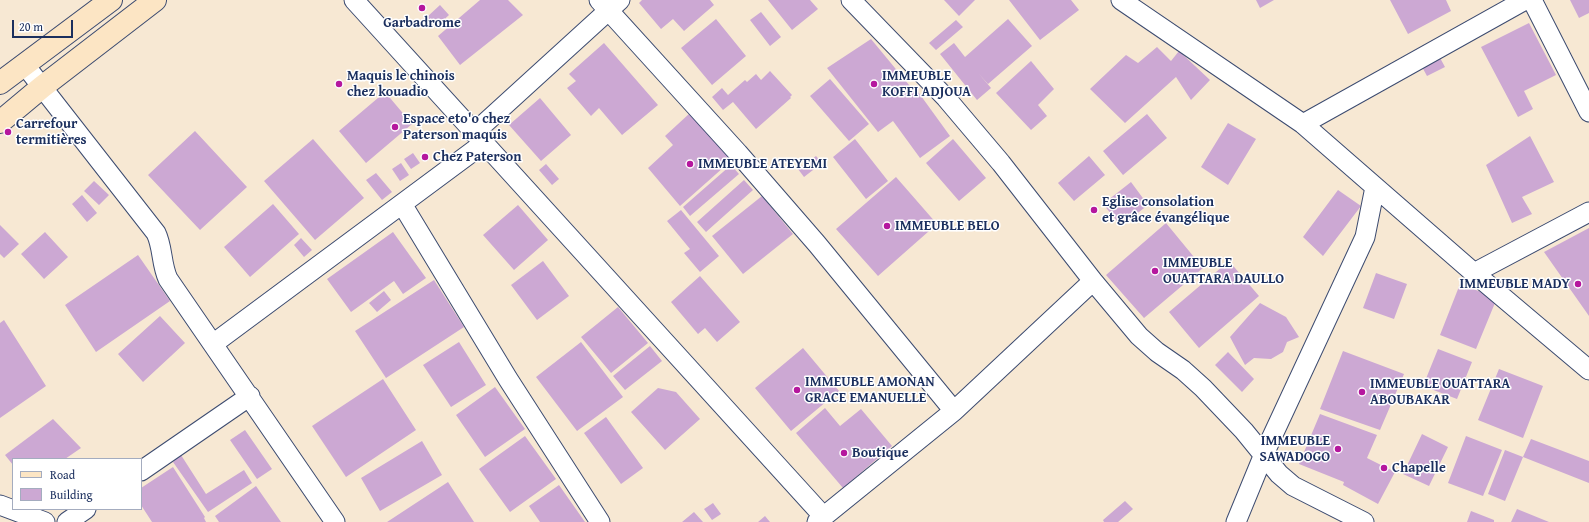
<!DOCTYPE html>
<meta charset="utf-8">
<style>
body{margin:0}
#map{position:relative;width:1589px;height:522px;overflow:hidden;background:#f7e8d3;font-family:"Gentium Book Plus",serif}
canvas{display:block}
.legend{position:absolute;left:12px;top:458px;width:130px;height:52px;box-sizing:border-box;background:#fff;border:1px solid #a4acbf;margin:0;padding:5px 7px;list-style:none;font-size:12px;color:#1b2f5e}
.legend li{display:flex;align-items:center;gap:8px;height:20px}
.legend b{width:20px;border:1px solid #a4acbf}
.scale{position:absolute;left:12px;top:20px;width:61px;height:18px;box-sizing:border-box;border:2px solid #1b2f5e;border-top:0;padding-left:5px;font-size:12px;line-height:14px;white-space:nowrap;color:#1b2f5e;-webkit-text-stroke:3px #fff;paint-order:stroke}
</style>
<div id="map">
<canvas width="1589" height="522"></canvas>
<ul class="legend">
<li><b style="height:5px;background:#fce5c4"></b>Road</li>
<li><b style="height:11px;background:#cca8d3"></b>Building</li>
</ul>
<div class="scale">20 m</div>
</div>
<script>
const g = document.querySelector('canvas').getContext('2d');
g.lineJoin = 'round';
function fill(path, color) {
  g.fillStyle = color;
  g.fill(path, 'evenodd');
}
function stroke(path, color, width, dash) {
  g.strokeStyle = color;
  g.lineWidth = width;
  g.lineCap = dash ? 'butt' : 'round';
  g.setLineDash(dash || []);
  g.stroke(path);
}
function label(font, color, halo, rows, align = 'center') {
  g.font = font + ' "Gentium Book Plus",serif';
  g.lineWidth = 3;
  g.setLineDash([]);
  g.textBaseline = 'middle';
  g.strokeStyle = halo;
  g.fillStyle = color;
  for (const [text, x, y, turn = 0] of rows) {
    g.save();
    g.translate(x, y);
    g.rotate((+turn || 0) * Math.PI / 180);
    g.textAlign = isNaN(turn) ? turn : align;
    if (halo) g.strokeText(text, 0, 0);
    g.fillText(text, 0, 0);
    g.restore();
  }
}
fill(new Path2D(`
 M 480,0 L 508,0 L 523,15 L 460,65 L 438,36 Z
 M 642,0 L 710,0 L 714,5 L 684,31 L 673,19 L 661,29 L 639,3 Z
 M 768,0 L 810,0 L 818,9 L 792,30 Z
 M 944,0 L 975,0 L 959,16 Z
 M 1009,0 L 1071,0 L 1079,10 L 1040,40 Z
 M 1256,0 L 1274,0 L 1260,8 Z
 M 1390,0 L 1446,0 L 1451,11 L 1408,34 Z
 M 1570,0 L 1589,0 L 1589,13 L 1579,18 Z
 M 440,5 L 449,15 L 436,27 L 427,17 Z
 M 761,12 L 781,37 L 770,46 L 750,20 Z
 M 716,19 L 746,56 L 712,85 L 681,48 Z
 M 1008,19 L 1032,46 L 988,84 L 979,74 L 991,88 L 977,100 L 940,54 L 954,43 L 965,57 Z
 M 956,20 L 963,27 L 936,50 L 929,43 Z
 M 1529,23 L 1556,75 L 1524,91 L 1533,109 L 1518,117 L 1481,47 Z
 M 871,39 L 914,91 L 916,89 L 950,136 L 920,158 L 893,121 L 878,132 L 827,68 Z
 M 604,43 L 658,105 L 622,135 L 599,108 L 591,116 L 567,88 L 576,81 L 569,74 Z
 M 1157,47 L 1171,61 L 1179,51 L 1210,80 L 1191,100 L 1176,77 L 1125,123 L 1090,89 L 1126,55 L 1138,63 Z
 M 1439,56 L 1445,67 L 1427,76 L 1421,65 Z
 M 1031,61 L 1054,89 L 1038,105 L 1047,116 L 1031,130 L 996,93 Z
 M 770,71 L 792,95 L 790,97 L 791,98 L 756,129 L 733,102 L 723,110 L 712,97 L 722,88 L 728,95 L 745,80 L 747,82 L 756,74 L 761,80 Z
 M 830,79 L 869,124 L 849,141 L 810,96 Z
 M 385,92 L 412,124 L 366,163 L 339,131 Z
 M 540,98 L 571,135 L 541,161 L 509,125 Z
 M 690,113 L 733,159 L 680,206 L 648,168 L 673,145 L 665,136 Z
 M 1147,114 L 1167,138 L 1123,175 L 1103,151 Z
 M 1228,123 L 1256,139 L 1228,185 L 1201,167 Z
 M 195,131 L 247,187 L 200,230 L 148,175 Z
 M 1530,136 L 1554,182 L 1522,197 L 1532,214 L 1512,223 L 1486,165 Z
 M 313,139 L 364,198 L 315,240 L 264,181 Z
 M 855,139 L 888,181 L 866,199 L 833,157 Z
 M 953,139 L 986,178 L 959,201 L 926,163 Z
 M 413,153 L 420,163 L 411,169 L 404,159 Z
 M 816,156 L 822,163 L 804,177 L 798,169 Z
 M 1089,156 L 1105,175 L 1074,201 L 1058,183 Z
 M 401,163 L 409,175 L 400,181 L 392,169 Z
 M 546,164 L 559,179 L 552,185 L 539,170 Z
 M 731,165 L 739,174 L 690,216 L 683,207 Z
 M 376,173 L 392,192 L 382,200 L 366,180 Z
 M 896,177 L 937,224 L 878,276 L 836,229 Z
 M 744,180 L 753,190 L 706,232 L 697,222 Z
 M 94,181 L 109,195 L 99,205 L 84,191 Z
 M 1131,182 L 1148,205 L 1121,226 L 1103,204 Z
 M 1338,190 L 1361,206 L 1323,256 L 1303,237 Z
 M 82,195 L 97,213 L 87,222 L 72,204 Z
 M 762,196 L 793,234 L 743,274 L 712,236 Z
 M 273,204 L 299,234 L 250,277 L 224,247 Z
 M 518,205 L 548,240 L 514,270 L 483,235 Z
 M 681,210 L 719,256 L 700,272 L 684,253 L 690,249 L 667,221 Z
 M 1166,223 L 1203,268 L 1144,318 L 1106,275 Z
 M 0,225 L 19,244 L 4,258 L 0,254 Z
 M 1589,228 L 1589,316 L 1544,252 Z
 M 45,232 L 68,257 L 44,279 L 21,254 Z
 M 393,232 L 426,278 L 403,294 L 394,281 L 351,312 L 327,279 Z
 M 301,238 L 312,250 L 304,257 L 294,245 Z
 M 138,255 L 170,301 L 96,352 L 65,305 Z
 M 543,261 L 569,296 L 537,320 L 511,285 Z
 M 1229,261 L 1259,296 L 1199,348 L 1169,312 Z
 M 1376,273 L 1407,284 L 1394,319 L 1363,308 Z
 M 700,276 L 740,322 L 717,342 L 705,328 L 698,334 L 671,302 Z
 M 434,280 L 464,327 L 386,378 L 355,331 Z
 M 1460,284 L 1497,298 L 1476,349 L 1440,335 Z
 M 384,291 L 391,300 L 377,312 L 369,303 Z
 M 1260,303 L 1286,317 L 1299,337 L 1287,342 L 1283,352 L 1271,359 L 1254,358 L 1245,365 L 1230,337 Z
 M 618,307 L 648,343 L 611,373 L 581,337 Z
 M 160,316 L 185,343 L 143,382 L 118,354 Z
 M 4,320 L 46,386 L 0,418 L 0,323 Z
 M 459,342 L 486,385 L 451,407 L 423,365 Z
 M 581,342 L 623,397 L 577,431 L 536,377 Z
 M 650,346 L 662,361 L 625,390 L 613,376 Z
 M 803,348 L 839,391 L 791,431 L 755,388 Z
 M 1438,349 L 1472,362 L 1457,399 L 1423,386 Z
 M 1343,351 L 1404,374 L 1380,430 L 1320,409 Z
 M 1228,352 L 1254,379 L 1242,392 L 1215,365 Z
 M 1499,369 L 1543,386 L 1523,438 L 1478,420 Z
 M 383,379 L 416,430 L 346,477 L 312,426 Z
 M 495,387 L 525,429 L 485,457 L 456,415 Z
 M 658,388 L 676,392 L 700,419 L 665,450 L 631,412 Z
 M 825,408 L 840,426 L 861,409 L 892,446 L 843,488 L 796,433 Z
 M 1320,414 L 1377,435 L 1367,458 L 1395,472 L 1378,504 L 1343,485 L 1344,482 L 1299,464 Z
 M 606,417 L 643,468 L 621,484 L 584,433 Z
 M 53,419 L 81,448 L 65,459 L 13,459 L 13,465 L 5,455 Z
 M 245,430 L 272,469 L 257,479 L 230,440 Z
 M 1422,434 L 1448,447 L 1429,486 L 1403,474 Z
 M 525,436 L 556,479 L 510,512 L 479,469 Z
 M 1466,436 L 1502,450 L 1483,496 L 1448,483 Z
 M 1531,439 L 1589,461 L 1589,483 L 1523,457 Z
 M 422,441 L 442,475 L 380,511 L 361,478 Z
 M 1505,450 L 1523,457 L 1505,501 L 1488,494 Z
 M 181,455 L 206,494 L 244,470 L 252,483 L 208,512 L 173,462 Z
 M 173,467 L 205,517 L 204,518 L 206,522 L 152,522 L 141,505 L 141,488 Z
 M 448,482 L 474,522 L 387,522 Z
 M 559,485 L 585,522 L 540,522 L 529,506 Z
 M 256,486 L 281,522 L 219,522 L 215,516 Z
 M 1125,501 L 1133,509 L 1118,522 L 1104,522 L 1103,520 Z
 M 713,503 L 721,514 L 712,520 L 704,509 Z
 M 1517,509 L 1549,522 L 1511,522 Z
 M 1471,511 L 1494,520 L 1494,522 L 1467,522 Z
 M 694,512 L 703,522 L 682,522 Z
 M 765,516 L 770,522 L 758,522 Z`), '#cca8d3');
const street = new Path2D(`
 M 354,0 L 824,517
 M 599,0 L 738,153 L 817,244 L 954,411
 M 851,0 L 946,98 L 1001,163 L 1093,281 L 1139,336 L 1157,352 L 1183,370 L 1203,388 L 1244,431 L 1279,474 L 1293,486 L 1364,522
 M 1121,0 L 1303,124 L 1474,273 L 1589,370
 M 1532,0 L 1589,112
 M 24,64 L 156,233 C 163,247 161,264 168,279 L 335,522
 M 1303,124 L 1525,0
 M 474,133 L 620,0
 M 402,204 L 508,379 L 600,522
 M 1474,273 L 1589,212
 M 213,344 L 484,143
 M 141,471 L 250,396
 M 0,505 L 45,522
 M 67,522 L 86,509
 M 817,522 L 954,411 L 1093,281
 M 1236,522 L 1264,454 L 1365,237 L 1375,187`);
const secondary = new Path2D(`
 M 0,83 L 111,0
 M 0,122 L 42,87 L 155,0`);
stroke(street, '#3c4b70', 21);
stroke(secondary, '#3c4b70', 24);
stroke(street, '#fff', 19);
stroke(secondary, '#fce5c4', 22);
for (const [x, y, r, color] of [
 [422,8,4,"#b5179e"],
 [339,84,4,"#b5179e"],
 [874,84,4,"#b5179e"],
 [395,127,4,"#b5179e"],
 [8,132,4,"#b5179e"],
 [425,157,4,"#b5179e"],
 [690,164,4,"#b5179e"],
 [1094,210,4,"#b5179e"],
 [887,226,4,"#b5179e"],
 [1155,271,4,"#b5179e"],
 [1578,284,4,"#b5179e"],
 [797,390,4,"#b5179e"],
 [1362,392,4,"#b5179e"],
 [1338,449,4,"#b5179e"],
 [844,453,4,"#b5179e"],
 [1384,468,4,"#b5179e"]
]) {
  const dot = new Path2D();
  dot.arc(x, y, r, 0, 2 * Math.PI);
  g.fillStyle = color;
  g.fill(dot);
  stroke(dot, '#fff', 1.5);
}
label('bold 14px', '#1b2f5e', '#fff', [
 ["Garbadrome",422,23,"center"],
 ["Maquis le chinois",347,76],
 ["chez kouadio",347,92],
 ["IMMEUBLE",882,76],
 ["KOFFI ADJOUA",882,92],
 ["Espace eto'o chez",403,119],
 ["Paterson maquis",403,135],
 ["Carrefour",16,124],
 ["termitières",16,140],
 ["Chez Paterson",433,157],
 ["IMMEUBLE ATEYEMI",698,164],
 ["Eglise consolation",1102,202],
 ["et grâce évangélique",1102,218],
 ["IMMEUBLE BELO",895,226],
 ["IMMEUBLE",1163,263],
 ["OUATTARA DAULLO",1163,279],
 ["IMMEUBLE MADY",1570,284,"right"],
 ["IMMEUBLE AMONAN",805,382],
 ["GRACE EMANUELLE",805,398],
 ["IMMEUBLE OUATTARA",1370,384],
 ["ABOUBAKAR",1370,400],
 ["IMMEUBLE",1330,441,"right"],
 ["SAWADOGO",1330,457,"right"],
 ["Boutique",852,453],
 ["Chapelle",1392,468]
], 'left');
</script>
